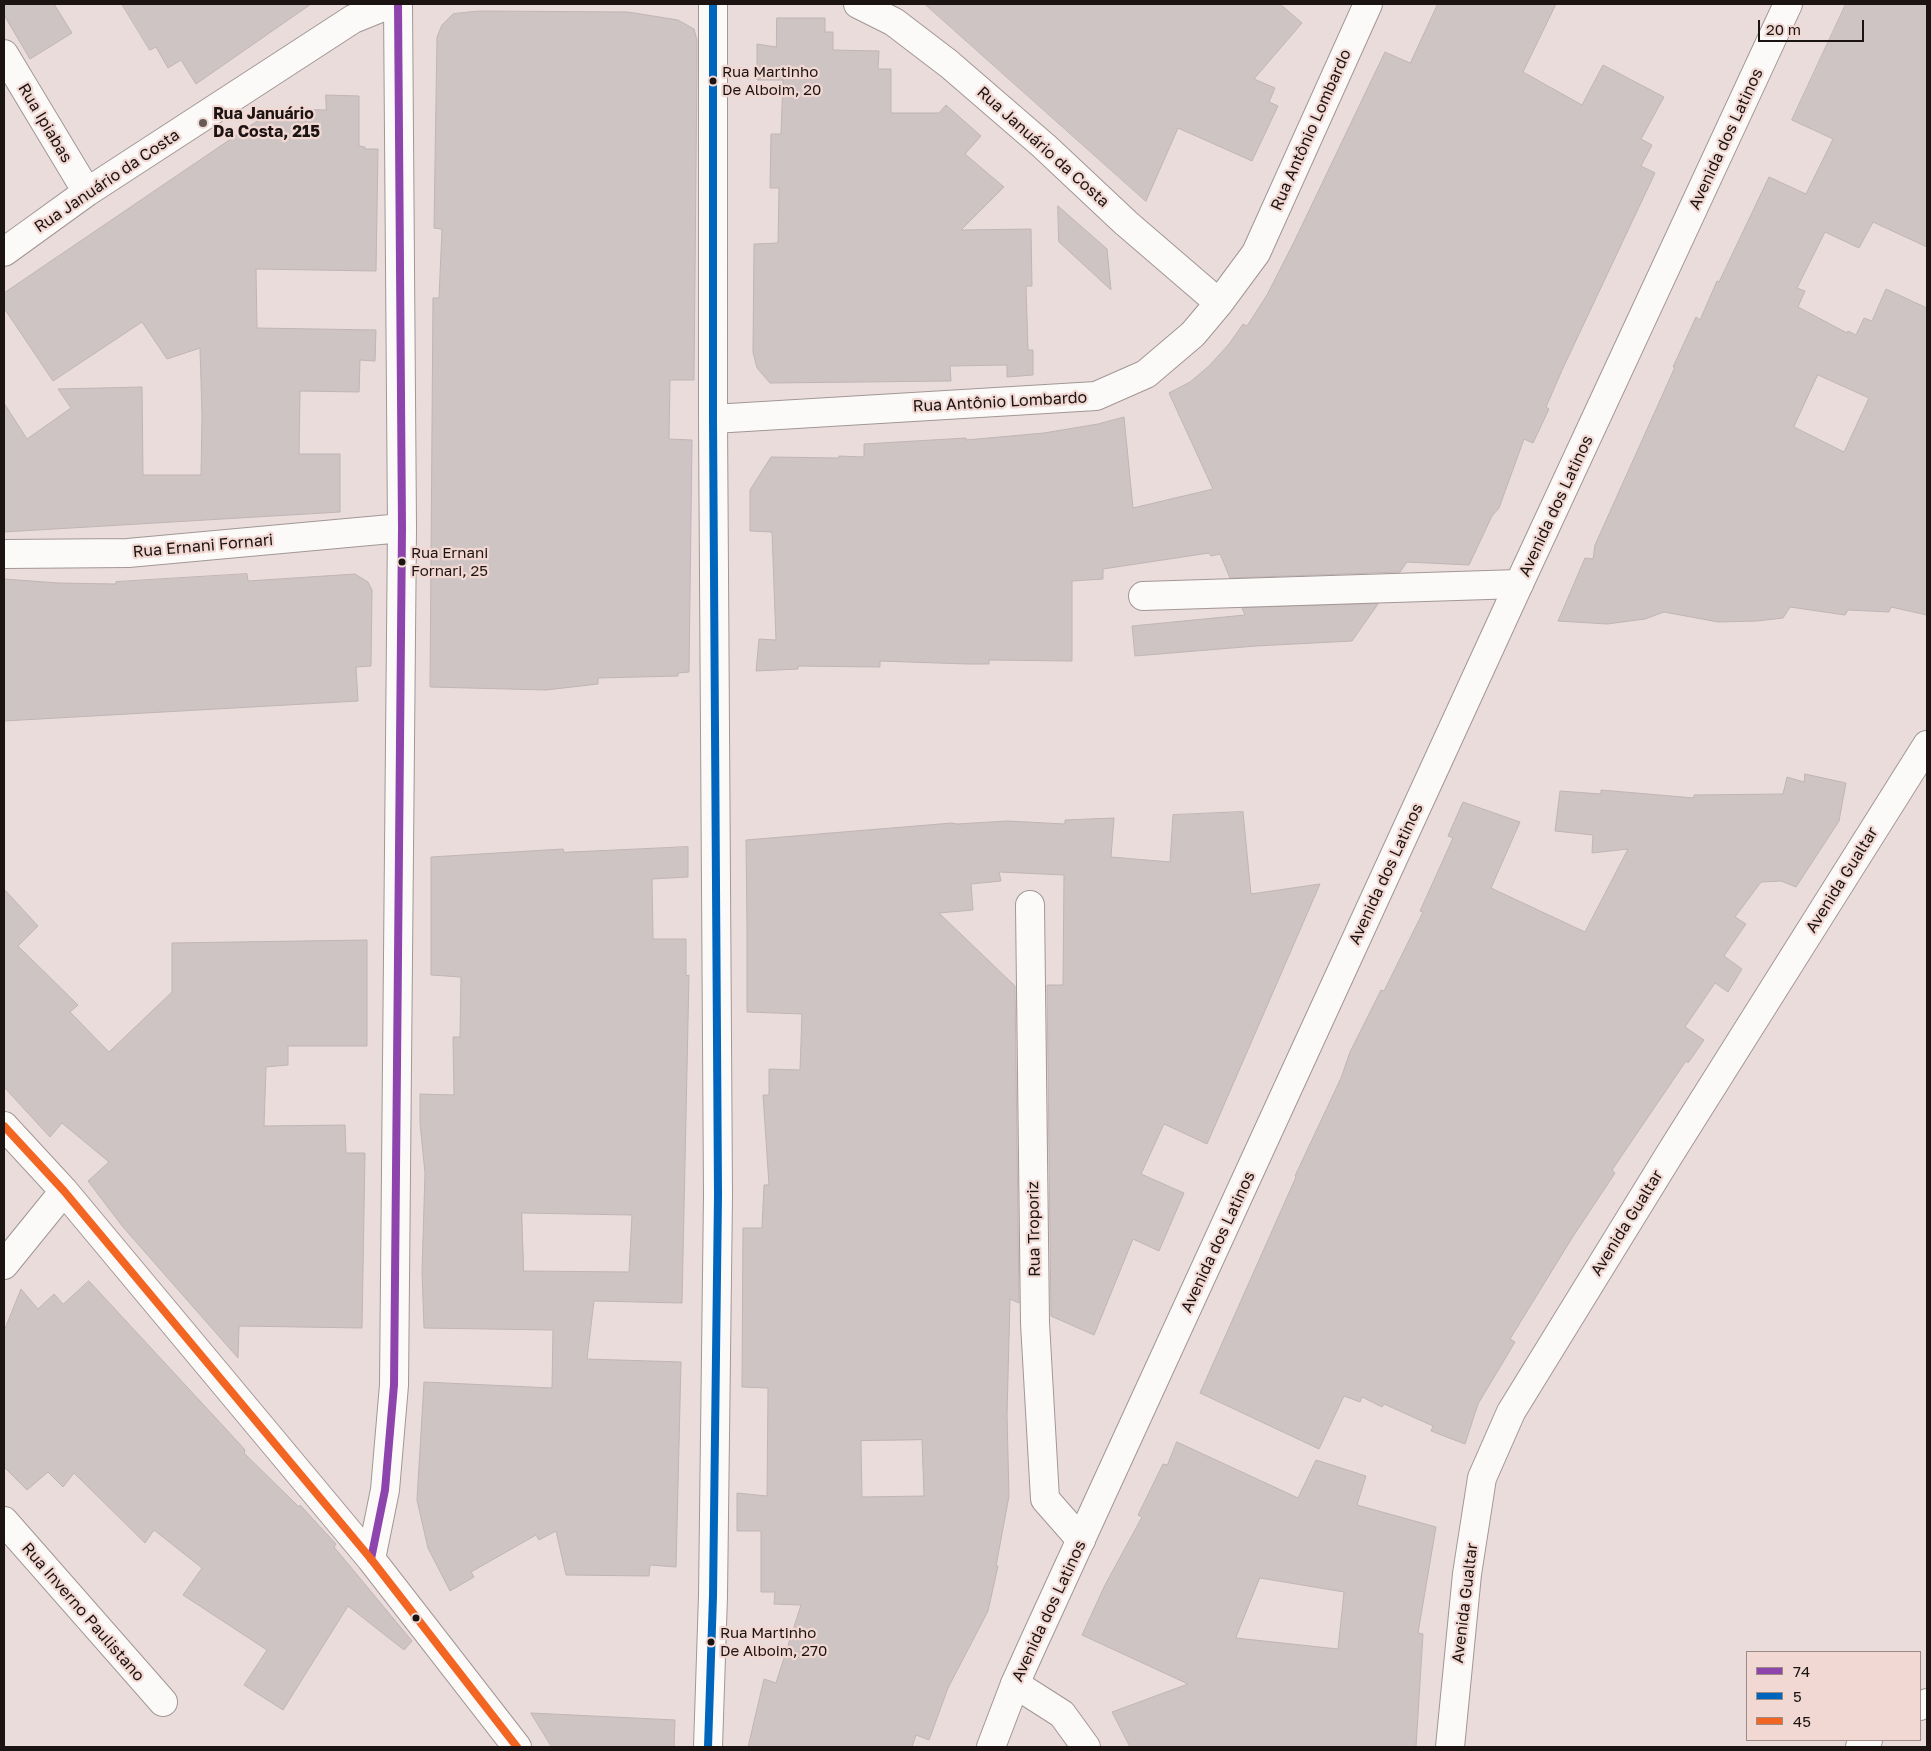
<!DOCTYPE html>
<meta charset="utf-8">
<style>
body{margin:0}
#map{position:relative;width:1931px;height:1751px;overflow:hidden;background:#eadcda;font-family:"Golos Text",sans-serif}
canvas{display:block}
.frame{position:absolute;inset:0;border:5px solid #1c1412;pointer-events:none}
.legend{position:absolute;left:1746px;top:1651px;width:175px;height:90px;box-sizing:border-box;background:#f1d8d3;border:1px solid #9c8a86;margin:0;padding:6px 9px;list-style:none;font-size:15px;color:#1c1412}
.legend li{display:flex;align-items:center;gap:10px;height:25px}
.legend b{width:25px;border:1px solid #9c8a86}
.scale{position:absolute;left:1758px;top:20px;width:106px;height:22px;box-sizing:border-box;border:2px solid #1c1412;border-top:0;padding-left:6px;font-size:15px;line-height:18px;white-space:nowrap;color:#1c1412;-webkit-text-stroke:4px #f1d8d3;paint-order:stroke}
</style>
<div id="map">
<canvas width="1931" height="1751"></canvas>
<div class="frame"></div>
<ul class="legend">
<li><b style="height:6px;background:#8e44ad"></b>74</li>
<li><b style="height:6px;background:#0065bd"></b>5</li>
<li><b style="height:6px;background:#f26522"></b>45</li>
</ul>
<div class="scale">20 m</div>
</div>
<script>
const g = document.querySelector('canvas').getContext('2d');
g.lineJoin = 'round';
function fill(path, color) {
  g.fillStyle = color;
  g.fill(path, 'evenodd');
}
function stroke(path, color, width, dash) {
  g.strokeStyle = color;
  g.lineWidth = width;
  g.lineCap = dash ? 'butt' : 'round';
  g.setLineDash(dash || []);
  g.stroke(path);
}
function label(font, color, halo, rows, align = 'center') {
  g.font = font + ' "Golos Text",sans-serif';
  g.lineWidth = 4.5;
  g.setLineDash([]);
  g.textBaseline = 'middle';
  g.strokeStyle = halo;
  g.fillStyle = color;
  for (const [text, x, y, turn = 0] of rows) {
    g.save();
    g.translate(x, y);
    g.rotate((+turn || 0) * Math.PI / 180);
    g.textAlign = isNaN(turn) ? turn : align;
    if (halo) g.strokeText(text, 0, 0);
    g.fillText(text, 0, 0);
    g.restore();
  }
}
const building = new Path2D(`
 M 4,4 L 54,4 L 72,33 L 30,59 L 4,15 Z
 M 122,4 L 311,4 L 196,84 L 181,60 L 168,68 L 156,47 L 150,50 Z
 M 925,4 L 1280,4 L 1302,23 L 1254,79 L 1275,88 L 1269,102 L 1278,106 L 1252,161 L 1178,128 L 1146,201 Z
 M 1438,4 L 1556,4 L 1523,72 L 1582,105 L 1603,65 L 1664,97 L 1641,139 L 1652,145 L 1641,166 L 1655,173 L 1563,368 L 1546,407 L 1549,409 L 1533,443 L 1524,439 L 1499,508 L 1492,516 L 1469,565 L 1407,562 L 1400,572 L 1230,578 L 1220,554 L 1211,556 L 1209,553 L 1103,569 L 1103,579 L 1072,581 L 1072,661 L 989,660 L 989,664 L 967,664 L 880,661 L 880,667 L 798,666 L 798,669 L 756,671 L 759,639 L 776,640 L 772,532 L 750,531 L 750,490 L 771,457 L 839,458 L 839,456 L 864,457 L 864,444 L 966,438 L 966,440 L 1044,433 L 1098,424 L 1124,417 L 1133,508 L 1213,489 L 1169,393 L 1190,382 L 1209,366 L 1229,344 L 1243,324 L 1247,326 L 1267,295 L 1294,242 L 1385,52 L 1410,63 Z
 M 1846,4 L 1927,4 L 1927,247 L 1873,222 L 1859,248 L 1825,232 L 1797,288 L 1805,291 L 1798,307 L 1847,333 L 1848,331 L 1856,335 L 1864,318 L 1872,321 L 1886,289 L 1927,308 L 1927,615 L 1891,607 L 1889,612 L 1848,610 L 1845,615 L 1790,607 L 1783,618 L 1757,621 L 1718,622 L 1664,612 L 1645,619 L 1607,624 L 1558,621 L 1585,558 L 1593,559 L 1595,545 L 1675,367 L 1673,367 L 1696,317 L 1700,320 L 1717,281 L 1719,282 L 1769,177 L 1806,194 L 1833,139 L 1792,120 ZM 1818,375 L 1869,398 L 1844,452 L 1794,427 Z
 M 479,11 L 628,12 L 678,20 L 694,29 L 697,40 L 697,64 L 694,380 L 670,380 L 669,439 L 692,440 L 689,672 L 678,673 L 678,676 L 598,678 L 598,684 L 546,690 L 430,687 L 433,298 L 439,298 L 442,229 L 434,228 L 437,37 L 442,25 L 453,14 Z
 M 777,18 L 825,18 L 825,32 L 833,32 L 833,50 L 879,51 L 878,69 L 891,69 L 891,113 L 939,113 L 946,105 L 981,136 L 965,154 L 1004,187 L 961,230 L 1031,229 L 1032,286 L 1026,286 L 1028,350 L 1033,350 L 1033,375 L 1007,377 L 1007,365 L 950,366 L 951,381 L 770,383 L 757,368 L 753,352 L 754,244 L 778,243 L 779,188 L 770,188 L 771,134 L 781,134 L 783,80 L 757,80 L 757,44 L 776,47 Z
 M 326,95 L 359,96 L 359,146 L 365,147 L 365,149 L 378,149 L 376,271 L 256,269 L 257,328 L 376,330 L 375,361 L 360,360 L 359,392 L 300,391 L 299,454 L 340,454 L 340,512 L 4,532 L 4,403 L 27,439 L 71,408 L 58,389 L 142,387 L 143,475 L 201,475 L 202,416 L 200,348 L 167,359 L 142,322 L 53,381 L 4,308 L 4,293 L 275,109 L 326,110 Z
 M 1058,206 L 1107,249 L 1111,290 L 1059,242 Z
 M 247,574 L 248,581 L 355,574 L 368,582 L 372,590 L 371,666 L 356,667 L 358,701 L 4,721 L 4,579 L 59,583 L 116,584 L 116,582 Z
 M 1378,604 L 1352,641 L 1256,646 L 1135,656 L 1132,626 L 1245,615 L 1242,608 Z
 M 1805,774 L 1846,783 L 1839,821 L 1796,887 L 1781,881 L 1761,882 L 1735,917 L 1746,924 L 1724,956 L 1742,969 L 1728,992 L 1715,983 L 1685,1027 L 1704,1040 L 1688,1063 L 1686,1061 L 1612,1170 L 1615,1173 L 1572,1238 L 1510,1339 L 1515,1342 L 1478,1404 L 1465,1444 L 1431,1431 L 1433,1426 L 1384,1404 L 1382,1407 L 1362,1397 L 1360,1402 L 1344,1396 L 1319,1449 L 1200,1393 L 1296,1177 L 1295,1176 L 1341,1078 L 1350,1052 L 1381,990 L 1384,991 L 1423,912 L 1420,911 L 1453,838 L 1448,836 L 1463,802 L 1520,822 L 1491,888 L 1585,932 L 1628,849 L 1592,853 L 1593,835 L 1555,831 L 1560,791 L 1601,794 L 1601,790 L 1694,798 L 1694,795 L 1783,794 L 1787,777 L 1804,782 Z
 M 1243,812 L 1251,894 L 1320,884 L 1207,1144 L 1164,1124 L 1141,1174 L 1184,1193 L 1159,1251 L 1133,1239 L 1094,1335 L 1051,1316 L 1047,985 L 1063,985 L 1064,875 L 999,872 L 1001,881 L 971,884 L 973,910 L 939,913 L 1015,986 L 1019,1303 L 1010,1299 L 1007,1415 L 1009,1496 L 996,1566 L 998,1566 L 988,1611 L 948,1688 L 929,1740 L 916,1735 L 912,1747 L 748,1747 L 764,1679 L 776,1683 L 801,1605 L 774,1604 L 775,1592 L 761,1592 L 761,1531 L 737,1531 L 737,1493 L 767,1496 L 768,1388 L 742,1387 L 743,1228 L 762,1228 L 764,1185 L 769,1185 L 763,1095 L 769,1095 L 769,1069 L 800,1070 L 802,1014 L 747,1012 L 747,927 L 746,840 L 952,823 L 957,824 L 1007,821 L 1065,824 L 1065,820 L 1114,818 L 1111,857 L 1170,862 L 1173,815 ZM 922,1440 L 924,1496 L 862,1497 L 861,1441 Z
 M 688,847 L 688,877 L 652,879 L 653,939 L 686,939 L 686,976 L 689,975 L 682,1303 L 594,1301 L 587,1359 L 681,1362 L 676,1567 L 650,1565 L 649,1576 L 566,1575 L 556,1531 L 539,1540 L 536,1535 L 471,1572 L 474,1577 L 450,1591 L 428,1548 L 417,1500 L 424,1382 L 552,1388 L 553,1330 L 424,1328 L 422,1272 L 425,1173 L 420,1123 L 420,1094 L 454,1095 L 453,1037 L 460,1037 L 461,977 L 431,975 L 431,857 L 563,849 L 564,852 ZM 522,1213 L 632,1215 L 629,1272 L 524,1271 Z
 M 4,889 L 38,926 L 18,946 L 78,1005 L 70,1012 L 109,1052 L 172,992 L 172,943 L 367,940 L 367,1046 L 288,1046 L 288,1065 L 266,1067 L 264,1126 L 345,1125 L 346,1153 L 365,1153 L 362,1328 L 239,1326 L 238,1358 L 123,1227 L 88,1181 L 109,1162 L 62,1123 L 50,1137 L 4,1087 Z
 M 89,1281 L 237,1441 L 245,1450 L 244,1453 L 299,1507 L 300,1505 L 336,1544 L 334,1547 L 412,1641 L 404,1650 L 348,1606 L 283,1710 L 244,1685 L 267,1650 L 183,1595 L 202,1568 L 154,1530 L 145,1543 L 74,1473 L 63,1487 L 48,1472 L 27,1490 L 4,1467 L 4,1331 L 21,1289 L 38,1309 L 54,1294 L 63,1304 Z
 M 1177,1442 L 1298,1498 L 1316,1460 L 1366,1476 L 1357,1505 L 1436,1527 L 1418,1633 L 1423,1634 L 1416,1747 L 1130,1747 L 1112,1712 L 1188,1684 L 1082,1635 L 1105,1585 L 1142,1517 L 1138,1515 L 1163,1464 L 1167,1465 ZM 1260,1578 L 1344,1592 L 1338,1649 L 1236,1638 Z
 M 531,1713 L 675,1720 L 674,1747 L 552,1747 Z`);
fill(building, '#cfc4c4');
stroke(building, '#c0b4b5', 1);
const minor = new Path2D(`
 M 858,4 L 894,22 L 949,64 L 1044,146 L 1126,223 L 1219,303
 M 4,54 L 87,192
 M 4,252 L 87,192 L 353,19 L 390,4
 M 713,419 L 1096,396 L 1146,374 L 1193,334 L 1219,303 L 1256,253 L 1368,4
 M 4,554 L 128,553 L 402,528
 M 1143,596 L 1519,584
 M 1030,905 L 1035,1323 L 1045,1499 L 1081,1540
 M 4,1126 L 64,1191 L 371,1559 L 517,1747
 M 4,1265 L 64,1191
 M 4,1521 L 163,1702
 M 371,1559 L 385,1490 L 394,1385 L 402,528 L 398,4
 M 1015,1684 L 1062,1714 L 1086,1747
 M 1920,1706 L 1927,1703
 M 708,1747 L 713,1596 L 718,1195 L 713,419 L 713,4
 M 1450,1747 L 1467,1574 L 1482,1478 L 1511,1412 L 1671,1152 L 1927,745
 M 1860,1747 L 1868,1740`);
const secondary = new Path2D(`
 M 991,1747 L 1015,1684 L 1033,1644 L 1519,584 L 1788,4`);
stroke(minor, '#a19795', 30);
stroke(secondary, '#a19795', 30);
stroke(minor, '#fcfaf9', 28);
stroke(secondary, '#fcfaf9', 28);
stroke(new Path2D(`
 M 371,1559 L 385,1490 L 394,1385 L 402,528 L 398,4`), '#8e44ad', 8);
stroke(new Path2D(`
 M 708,1747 L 713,1596 L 718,1195 L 713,419 L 713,4`), '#0065bd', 8);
stroke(new Path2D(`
 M 4,1126 L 64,1191 L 371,1559 L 517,1747`), '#f26522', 8);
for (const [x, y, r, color] of [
 [713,81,4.5,"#1c1412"],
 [203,123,5,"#645a58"],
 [402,562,4.5,"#1c1412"],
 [416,1618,4.5,"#1c1412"],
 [711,1642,4.5,"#1c1412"]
]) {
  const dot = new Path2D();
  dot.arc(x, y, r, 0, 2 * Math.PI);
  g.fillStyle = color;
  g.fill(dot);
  stroke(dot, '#f1d8d3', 2);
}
label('15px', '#1c1412', '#f1d8d3', [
 ["Rua Martinho",722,72],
 ["De Alboim, 20",722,90],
 ["Rua Ernani",411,553],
 ["Fornari, 25",411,571],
 ["Rua Martinho",720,1633],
 ["De Alboim, 270",720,1651]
], 'left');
label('bold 16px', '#1c1412', '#f1d8d3', [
 ["Rua Januário",213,114],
 ["Da Costa, 215",213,132]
], 'left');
label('16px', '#1c1412', '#f1d8d3', [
 ["Rua Ipiabas",45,123,59],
 ["Rua Antônio Lombardo",1311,130,-66],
 ["Avenida dos Latinos",1726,139,-65],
 ["Rua Januário da Costa",1043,147,42],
 ["Rua Januário da Costa",107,181,-34],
 ["Rua Antônio Lombardo",1000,402,-3],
 ["Avenida dos Latinos",1556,506,-65],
 ["Rua Ernani Fornari",203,546,-5],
 ["Avenida dos Latinos",1386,874,-65],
 ["Avenida Gualtar",1842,880,-58],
 ["Avenida Gualtar",1627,1223,-58],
 ["Rua Troporiz",1034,1229,-91],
 ["Avenida dos Latinos",1218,1242,-65],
 ["Avenida Gualtar",1465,1603,-83],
 ["Avenida dos Latinos",1049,1611,-65],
 ["Rua Inverno Paulistano",83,1612,49]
]);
</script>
